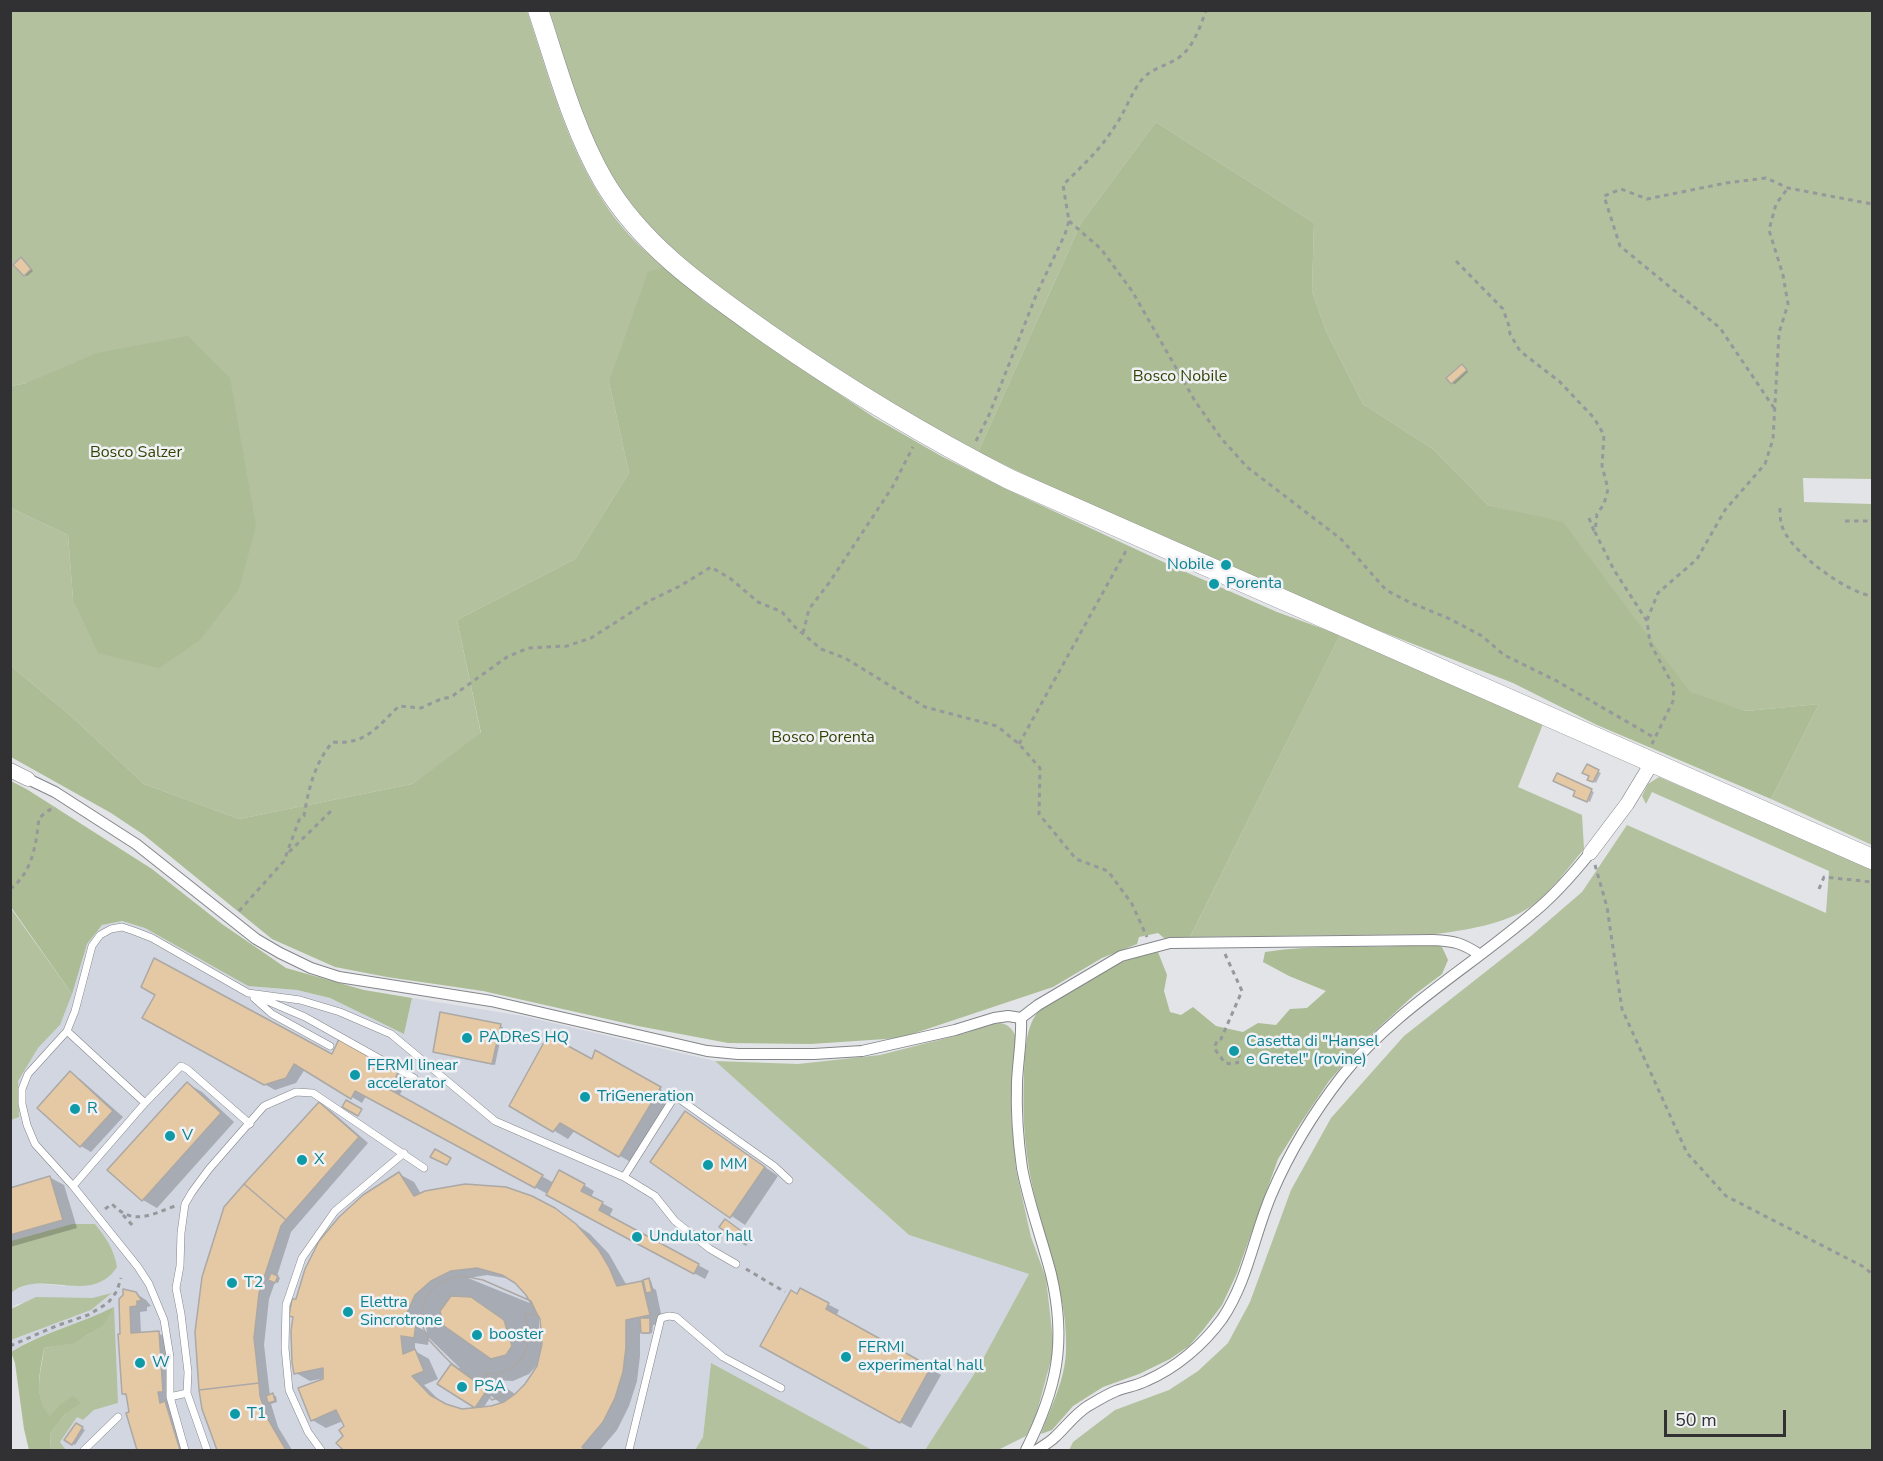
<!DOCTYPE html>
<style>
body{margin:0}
#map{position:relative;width:1883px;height:1461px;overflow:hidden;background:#e2e4e8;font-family:"Nunito Sans",sans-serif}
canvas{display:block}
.frame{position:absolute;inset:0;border:12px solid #313133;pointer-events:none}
.scale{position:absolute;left:1664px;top:1410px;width:122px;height:27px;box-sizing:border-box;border:3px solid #313133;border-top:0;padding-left:8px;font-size:18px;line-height:21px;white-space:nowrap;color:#313133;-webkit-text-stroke:4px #f0f1f5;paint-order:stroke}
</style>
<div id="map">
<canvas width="1883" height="1461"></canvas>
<div class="frame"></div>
<div class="scale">50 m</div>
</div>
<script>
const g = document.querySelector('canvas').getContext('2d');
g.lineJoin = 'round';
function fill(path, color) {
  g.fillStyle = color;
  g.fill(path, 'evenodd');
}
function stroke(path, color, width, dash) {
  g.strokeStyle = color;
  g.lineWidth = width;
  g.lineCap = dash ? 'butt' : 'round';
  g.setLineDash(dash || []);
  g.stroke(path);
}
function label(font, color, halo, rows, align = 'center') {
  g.font = font + ' "Nunito Sans",sans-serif';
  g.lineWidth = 5;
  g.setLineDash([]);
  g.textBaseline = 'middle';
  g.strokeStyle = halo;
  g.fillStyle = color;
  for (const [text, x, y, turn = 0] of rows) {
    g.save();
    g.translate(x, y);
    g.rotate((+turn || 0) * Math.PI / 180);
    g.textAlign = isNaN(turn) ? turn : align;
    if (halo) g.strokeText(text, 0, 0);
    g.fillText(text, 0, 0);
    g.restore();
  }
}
fill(new Path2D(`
 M 122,921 L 145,928 L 248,986 L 297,990 L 330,998 L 404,1034 L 412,998 L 523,1016 L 715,1061 L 909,1235 L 1030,1274 L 978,1368 L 925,1450 L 872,1450 L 711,1364 L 703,1437 L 695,1450 L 66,1450 L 60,1442 L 77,1416 L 83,1420 L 94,1410 L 118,1403 L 87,1320 L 59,1329 L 26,1343 L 11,1352 L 11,1340 L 91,1310 L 111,1294 L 92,1298 L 66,1298 L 17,1304 L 11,1309 L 11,1293 L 14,1290 L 32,1283 L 65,1286 L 72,1224 L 11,1241 L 10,1120 L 19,1117 L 17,1081 L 38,1048 L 60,1025 L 87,944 L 102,925 Z`), '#d1d6e0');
fill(new Path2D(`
 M 11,11 L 527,11 C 554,92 576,184 640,246 C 648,254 657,260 665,267 L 609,382 L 629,473 L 575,559 L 457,620 L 481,734 L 412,784 L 239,819 L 144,784 L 71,716 L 10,665 L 11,508 L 68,535 L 73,599 L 160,668 L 27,383 L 11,386 Z
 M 549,11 L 1872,11 L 1872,479 L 1803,478 L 1804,502 L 1872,504 L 1872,845 L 1771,799 L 1819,704 L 1746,711 L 1690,693 L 1563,523 L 1488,505 L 1433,449 L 1363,404 L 1326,331 L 1312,291 L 1314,223 L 1156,122 L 1081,223 L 978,452 C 905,412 838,371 770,323 C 707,279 650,240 610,172 C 581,123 567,64 549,11 Z
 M 1340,635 L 1543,724 L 1518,787 L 1582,815 L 1584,849 C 1568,868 1550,893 1530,907 C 1505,924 1466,930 1436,934 L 1190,937 Z
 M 1659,777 L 1872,869 L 1872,1450 L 1069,1450 L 1073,1442 L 1115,1410 L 1169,1390 L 1198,1371 L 1228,1343 L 1250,1302 L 1291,1190 L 1331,1118 L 1404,1036 L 1531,936 L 1582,892 L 1627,825 L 1826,913 L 1829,871 L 1652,792 L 1646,804 L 1642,796 L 1648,784 Z
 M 10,907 L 72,994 L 60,1025 L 38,1048 L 18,1081 L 19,1117 L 11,1120 Z
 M 999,1023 C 1009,1024 1012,1029 1016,1037 L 1011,1114 L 1016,1170 L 1031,1237 L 1046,1278 L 1054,1349 L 1035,1419 L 1026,1436 L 998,1450 L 925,1450 L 978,1368 L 1029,1274 L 909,1235 L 715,1061 L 798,1064 L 880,1055 L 966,1033 L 987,1025 Z
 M 72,1224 L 95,1224 C 106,1238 114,1249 117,1267 C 91,1307 41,1267 11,1293 L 11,1241 Z
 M 112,1293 L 91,1310 L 11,1340 L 11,1309 L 36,1297 L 92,1298 Z
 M 114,1307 L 118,1403 L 94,1410 L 83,1420 L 77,1417 L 60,1442 L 66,1450 L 51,1450 L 50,1434 L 66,1413 L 58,1406 L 50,1417 C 32,1395 41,1374 44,1348 C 78,1342 94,1337 114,1307 Z
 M 711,1363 L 872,1450 L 695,1450 L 703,1437 Z`), '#b3c19e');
fill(new Path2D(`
 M 1156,122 L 1314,223 L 1312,291 L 1326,331 L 1363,404 L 1433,449 L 1488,505 L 1563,522 L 1690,692 L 1746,711 L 1819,704 L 1771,799 L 1597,725 L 1513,683 L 1375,629 L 1077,500 L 978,452 L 1081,223 Z
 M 665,267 L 704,301 L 814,377 L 875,418 L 941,456 L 1006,489 L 1172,566 L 1277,612 L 1340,635 L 1190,937 L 1164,938 L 1158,933 L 1139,937 L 1137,944 L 1102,958 L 1053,987 L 900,1038 L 811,1044 L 728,1043 L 638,1026 L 483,991 L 387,977 L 335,967 L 272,939 L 144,835 L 111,813 L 11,757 L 10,665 L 71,716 L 144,784 L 239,819 L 412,784 L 481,733 L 457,620 L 575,559 L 629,473 L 609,382 L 648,272 Z
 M 188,336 L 230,378 L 256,526 L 239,589 L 200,640 L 159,668 L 98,653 L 73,599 L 68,535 L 11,508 L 11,386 L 27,383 L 97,353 Z
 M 11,781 L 28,790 L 152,869 L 222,924 L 286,968 L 364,990 L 412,998 L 404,1034 L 330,998 L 297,990 L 248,986 L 145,928 L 122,921 L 102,925 L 87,944 L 72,994 L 11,907 Z
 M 1420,945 L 1436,945 L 1442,947 L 1448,960 L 1442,974 L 1414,995 L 1361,1044 L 1329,1081 L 1300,1124 L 1278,1159 L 1237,1273 L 1222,1305 L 1203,1330 L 1189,1346 L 1170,1359 L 1139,1374 L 1103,1387 L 1073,1406 L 1052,1430 L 1041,1434 C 1051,1407 1065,1380 1066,1351 C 1068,1300 1049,1253 1037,1205 C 1025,1161 1022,1119 1024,1074 C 1025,1056 1025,1032 1035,1016 C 1044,1002 1102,970 1119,963 C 1132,958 1145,955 1158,952 L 1167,975 L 1164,991 L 1170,1012 L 1181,1015 L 1193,1007 L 1216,1026 L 1243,1032 L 1258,1023 L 1276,1025 L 1290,1009 L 1307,1008 L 1326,991 L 1289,976 L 1263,962 L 1265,952 C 1316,944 1368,949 1420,945 Z
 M 114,1307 L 103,1325 L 74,1343 L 44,1348 C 40,1372 33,1397 50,1416 L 58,1406 L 73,1396 L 81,1403 L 66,1413 L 50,1434 L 51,1450 L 29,1450 L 24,1429 L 15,1363 L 11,1352 C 43,1332 80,1324 114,1307 Z`), '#acbc94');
fill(new Path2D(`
 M 24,261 L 33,271 L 27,276 L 24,275 Z
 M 1465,368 L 1468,372 L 1455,384 L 1452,383 Z
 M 1587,766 L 1601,773 L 1596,783 L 1589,779 L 1591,776 Z
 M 1558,775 L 1594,792 L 1590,802 L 1575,795 L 1577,791 Z
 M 441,1014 L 503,1027 L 495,1065 L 437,1053 Z
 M 144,1017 L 332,1056 L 340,1041 L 408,1080 L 399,1096 L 554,1183 L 584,1185 L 594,1191 L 591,1197 L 613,1209 L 609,1217 L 709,1271 L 705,1279 L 366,1096 L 362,1103 L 305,1069 L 296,1083 L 275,1090 Z
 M 1235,1046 L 1237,1048 L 1241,1056 L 1238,1058 L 1235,1056 Z
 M 595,1052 L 674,1097 L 634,1164 L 575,1130 L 568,1139 L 511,1105 L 592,1061 Z
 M 70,1073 L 80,1079 L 123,1117 L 91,1152 L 81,1146 L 39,1108 Z
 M 188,1084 L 202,1092 L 234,1122 L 157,1208 L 143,1200 Z
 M 319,1104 L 330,1110 L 368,1143 L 291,1232 L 277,1276 L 280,1278 L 278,1283 L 275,1282 L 269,1299 L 264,1345 L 270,1396 L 276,1396 L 277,1402 L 271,1404 L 278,1427 L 292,1450 L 219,1450 L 203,1409 Z
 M 686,1113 L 778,1176 L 745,1225 L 652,1162 Z
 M 399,1174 L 414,1182 L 421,1194 L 554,1209 L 590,1234 L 609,1254 L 627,1286 L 642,1282 L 646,1285 L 649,1280 L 651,1281 L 653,1288 L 656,1290 L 663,1323 L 653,1325 L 652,1333 L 645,1334 L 640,1331 L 640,1356 L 637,1381 L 629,1406 L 617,1430 L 600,1450 L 345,1450 L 338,1443 L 345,1437 L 345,1426 L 343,1421 L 326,1428 L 312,1420 L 325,1380 L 325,1378 L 310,1381 L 296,1373 L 297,1301 ZM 487,1275 L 511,1279 L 517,1282 L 537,1306 L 468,1278 ZM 423,1316 L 427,1332 L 418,1327 ZM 539,1318 L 541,1318 L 542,1337 L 539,1328 ZM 429,1338 L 460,1368 L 439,1383 L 481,1410 L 454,1408 L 441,1402 L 424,1385 L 438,1379 L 429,1359 L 415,1351 L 415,1343 L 428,1345 ZM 538,1364 L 540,1365 L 526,1385 L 515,1394 L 494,1380 L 513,1381 L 529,1374 ZM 491,1396 L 502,1404 L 482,1410 Z
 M 49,1177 L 64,1185 L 77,1228 L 10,1247 L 10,1190 Z
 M 732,1224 L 751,1239 L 746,1246 L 723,1232 Z
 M 800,1290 L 839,1310 L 836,1316 L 941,1375 L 911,1428 L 762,1346 Z
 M 135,1293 L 146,1300 L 151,1306 L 147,1307 L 147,1311 L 140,1312 L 141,1334 L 158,1333 L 169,1339 L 173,1397 L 188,1450 L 139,1450 L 128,1414 L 131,1413 L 128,1396 L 124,1394 L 120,1300 Z
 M 77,1425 L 85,1430 L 75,1445 L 67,1439 Z`), '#0003');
const building = new Path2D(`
 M 21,257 L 31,269 L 24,276 L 13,265 Z
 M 1462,364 L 1467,370 L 1451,384 L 1446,378 Z
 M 1587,764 L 1599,770 L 1593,782 L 1587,780 L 1589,776 L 1582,773 Z
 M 1557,773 L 1592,789 L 1587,802 L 1573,796 L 1575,791 L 1553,781 Z
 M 154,958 L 332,1054 L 339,1039 L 398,1073 L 389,1089 L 543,1175 L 535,1188 L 355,1091 L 351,1099 L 294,1064 L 286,1078 L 264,1085 L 142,1018 L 155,995 L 141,987 Z
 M 440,1012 L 501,1024 L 492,1064 L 433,1052 Z
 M 548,1035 L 592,1059 L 595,1050 L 661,1087 L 619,1157 L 560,1123 L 553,1132 L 509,1106 Z
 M 1235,1045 L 1239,1055 L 1234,1057 L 1229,1047 Z
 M 70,1071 L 113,1111 L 80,1147 L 37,1108 Z
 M 187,1082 L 221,1113 L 142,1201 L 107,1170 Z
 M 346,1100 L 362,1109 L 358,1116 L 342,1107 Z
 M 319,1102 L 359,1137 L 286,1220 L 244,1184 Z
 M 685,1111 L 765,1167 L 730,1218 L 650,1162 Z
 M 435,1149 L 451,1158 L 447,1165 L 430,1157 Z
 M 559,1170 L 585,1184 L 581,1191 L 603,1202 L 599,1210 L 699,1264 L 694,1274 L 546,1195 Z
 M 399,1172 L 414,1196 L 425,1191 L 465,1184 L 506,1187 L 532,1196 L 555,1208 L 576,1224 L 599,1250 L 609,1267 L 617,1286 L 642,1281 L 650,1315 L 626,1320 L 626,1347 L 623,1372 L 615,1398 L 603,1422 L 582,1447 L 585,1450 L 343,1450 L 336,1443 L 343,1436 L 339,1430 L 344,1426 L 336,1410 L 311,1421 L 298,1388 L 323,1379 L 323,1368 L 294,1374 L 292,1362 L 291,1331 L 293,1317 L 289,1316 L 292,1299 L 296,1299 L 305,1269 L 319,1241 L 339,1217 L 363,1195 ZM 477,1268 L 502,1275 L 515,1283 L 526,1295 L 540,1319 L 542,1344 L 537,1366 L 525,1384 L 515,1394 L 504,1402 L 491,1406 L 462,1409 L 446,1404 L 430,1395 L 412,1376 L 424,1371 L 415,1349 L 403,1354 L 401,1336 L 414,1338 L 416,1324 L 403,1322 L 415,1295 L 431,1281 L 451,1271 Z
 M 50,1176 L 63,1220 L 10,1235 L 10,1188 Z
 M 244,1184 L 286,1220 L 281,1226 L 259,1293 L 254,1338 L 259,1383 L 199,1390 L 195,1332 L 202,1277 L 224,1207 Z
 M 725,1219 L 744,1233 L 745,1235 L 739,1243 L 721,1232 L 723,1230 L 719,1227 Z
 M 271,1273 L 278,1276 L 275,1283 L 268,1280 Z
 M 463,1276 L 483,1280 L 531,1301 L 538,1316 L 525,1313 L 525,1319 L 529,1330 L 527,1347 L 523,1357 L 514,1366 L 498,1374 L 484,1373 L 507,1389 L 503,1396 L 492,1400 L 485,1393 L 487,1390 L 451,1363 L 443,1355 L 428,1339 L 423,1327 L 421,1314 L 426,1297 L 436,1285 L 450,1278 ZM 451,1296 L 471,1297 L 504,1320 L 512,1346 L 506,1355 L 491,1359 L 444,1326 L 440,1311 Z
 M 463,1276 L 483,1280 L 531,1301 L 538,1316 L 525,1313 L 525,1319 L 529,1330 L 527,1347 L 523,1357 L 514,1366 L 498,1374 L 484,1373 L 507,1389 L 503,1396 L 492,1400 L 485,1393 L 487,1390 L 451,1363 L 443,1355 L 428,1339 L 423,1327 L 421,1314 L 426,1297 L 436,1285 L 450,1278 Z
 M 649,1278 L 652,1292 L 646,1293 L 643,1280 Z
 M 800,1288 L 829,1303 L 826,1309 L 931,1367 L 900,1423 L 760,1346 L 791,1290 L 797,1294 Z
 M 123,1289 L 136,1292 L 142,1301 L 137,1301 L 137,1306 L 130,1307 L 131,1333 L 159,1331 L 163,1392 L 158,1392 L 160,1403 L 165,1401 L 180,1450 L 137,1450 L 126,1413 L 129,1412 L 126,1394 L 122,1394 L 118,1334 L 120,1334 L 119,1299 L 123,1295 Z
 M 640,1318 L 650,1318 L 650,1333 L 641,1333 Z
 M 451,1364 L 487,1390 L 475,1408 L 437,1384 Z
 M 259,1383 L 260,1396 L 268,1419 L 286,1450 L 217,1450 L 202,1409 L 199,1390 Z
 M 273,1393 L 275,1401 L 268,1403 L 266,1396 Z
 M 76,1423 L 83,1427 L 72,1445 L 64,1440 Z`);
fill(building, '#e5c9a4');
stroke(building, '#aba8a5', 1.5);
const service = new Path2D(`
 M 256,996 L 305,1017 L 414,1078
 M 254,998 L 272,1014 L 330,1046
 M 67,1031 L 145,1103
 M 624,1177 L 655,1196 L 675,1221 L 710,1249 L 736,1264
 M 73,1186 L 145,1103 L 181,1066 L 187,1069 L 250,1124
 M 170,1397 L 187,1393
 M 84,1450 L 118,1417
 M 185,1450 L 170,1397 L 170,1357 L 164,1320 L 149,1284 L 138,1267 L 73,1186 L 35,1144 L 27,1125 L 22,1104 L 22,1089 L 28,1074 L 67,1031 L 75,1011 L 92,946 L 100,935 L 111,929 L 122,927 L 134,931 L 152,938 L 248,993 L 300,1000 L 340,1012 L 391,1034 L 495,1121 L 624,1177 L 675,1096 L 774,1166 L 789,1180
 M 207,1450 L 187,1393 L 188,1372 L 181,1314 L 176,1288 L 180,1266 L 181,1233 L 185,1204 L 192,1192 L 209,1169 L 264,1106 L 296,1092 L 313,1093 L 424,1168
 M 321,1450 L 308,1432 L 289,1390 L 285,1348 L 286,1305 L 302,1258 L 335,1211 L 404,1153
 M 629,1450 L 661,1318 L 669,1316 L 676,1317 L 723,1357 L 781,1388`);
const pedestrian = new Path2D(`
 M 28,779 L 55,792 L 136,844 L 256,939 L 280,953 L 311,968 L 339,977 L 491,1001 L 707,1051 L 738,1054 L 814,1054 L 862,1051 L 955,1030 L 994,1018 L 1008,1016 L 1021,1018 L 1038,1005 L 1121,956 L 1170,943 L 1433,940 C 1454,941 1463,943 1480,955
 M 1021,1018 C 1022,1040 1018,1060 1017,1082 C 1016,1111 1018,1140 1022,1168 C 1029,1205 1042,1239 1051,1274 C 1067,1342 1057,1389 1026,1450
 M 1037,1450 C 1043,1446 1050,1442 1055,1437 C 1066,1427 1075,1414 1088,1406 C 1097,1401 1106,1395 1116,1391 C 1126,1387 1136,1386 1146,1381 C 1176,1368 1203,1345 1222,1319 C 1248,1281 1254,1234 1272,1193 C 1290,1151 1314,1112 1342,1076 C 1394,1010 1471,967 1534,912 C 1555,895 1573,874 1590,853`);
const minor = new Path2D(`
 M 10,770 L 28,779
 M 1590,853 L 1627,804 L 1653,761`);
const secondary = new Path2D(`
 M 538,10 C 557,67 573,128 603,180 C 642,247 706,290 768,334 C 847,389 923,435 1009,479 L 1872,859`);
stroke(service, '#848689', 8);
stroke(pedestrian, '#848689', 12);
stroke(minor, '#848689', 15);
stroke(secondary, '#848689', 21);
stroke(new Path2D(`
 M 1069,221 L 1101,249 L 1132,291 L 1195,401 L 1221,438 L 1247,467 L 1341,539 L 1386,590 L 1409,602 L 1450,619 L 1482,636 L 1504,655 L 1555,680 L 1655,738
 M 1456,261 L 1503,309 L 1509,326 L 1510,334 L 1520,351 L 1560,382 L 1594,418 L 1604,435 L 1602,466 L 1608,489 L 1604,504 L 1597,514 L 1595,532 L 1614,570 L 1647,621 L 1650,643 L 1674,687 L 1673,701 L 1652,744
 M 1774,408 L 1720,328 L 1620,246 L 1604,196 L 1621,189 L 1647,199 L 1726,183 L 1766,178 L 1788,188 L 1872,204
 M 976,441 L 989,415 L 1037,293 L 1065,234 L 1069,221 L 1063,185 C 1082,166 1101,149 1115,126 C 1125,112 1130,96 1140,82 C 1148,70 1163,67 1175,60 C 1192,51 1200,28 1206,10
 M 1780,508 C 1780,516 1780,523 1784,531 C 1796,555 1846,592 1872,596
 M 1589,518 L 1594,531
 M 1845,521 L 1872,521
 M 1647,620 L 1658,593 L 1697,559 L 1725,510 L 1765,464 L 1773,439 L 1779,333 L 1788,304 L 1783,275 L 1769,230 L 1776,204 L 1788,188
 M 803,633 L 809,609 L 829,583 L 876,512 L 893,486 L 913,447
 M 1019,744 L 1127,549
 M 289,852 L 331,811
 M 1595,865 L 1607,907 L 1622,1009 L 1687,1153 L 1726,1196 L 1864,1267 L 1872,1274
 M 10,889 C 33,872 36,844 39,818 L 49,810 L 56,808
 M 1819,889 L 1824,877 L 1872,882
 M 239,911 L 284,861 L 299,820 L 304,816 C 308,791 315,761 333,742 C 366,745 377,727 399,706 L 421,708 L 441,699 L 451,697 L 507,657 L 528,648 L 567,646 L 591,638 L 649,601 L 680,586 L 711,567 L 731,579 L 758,602 L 782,612 L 796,628 L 821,649 L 845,658 L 925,707 L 997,726 L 1019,744 L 1040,768 L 1039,814 L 1076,859 L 1108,871 L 1132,904 L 1147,937
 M 1225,954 L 1242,991 L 1221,1039 L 1218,1039 L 1214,1048 L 1225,1063 L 1233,1064 L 1239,1062
 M 105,1209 L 112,1204 C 133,1226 150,1215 175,1206
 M 123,1215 L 134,1227
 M 746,1269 L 785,1292
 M 10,1346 L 56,1326 L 88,1315 L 108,1303 L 117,1291 L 121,1278`), '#96989b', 3, [4.5, 4.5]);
stroke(service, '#fff', 7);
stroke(pedestrian, '#fff', 10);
stroke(minor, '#fff', 14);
stroke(secondary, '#fff', 20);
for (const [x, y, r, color] of [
 [1226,565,6,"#0f9aa8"],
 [1214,584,6,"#0f9aa8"],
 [467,1038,6,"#0f9aa8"],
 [1234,1051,6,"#0f9aa8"],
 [355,1075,6,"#0f9aa8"],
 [585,1097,6,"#0f9aa8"],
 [75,1109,6,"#0f9aa8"],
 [170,1136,6,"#0f9aa8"],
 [302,1160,6,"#0f9aa8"],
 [708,1165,6,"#0f9aa8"],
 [637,1237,6,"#0f9aa8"],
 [232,1283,6,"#0f9aa8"],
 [348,1312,6,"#0f9aa8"],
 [477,1335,6,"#0f9aa8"],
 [846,1357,6,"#0f9aa8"],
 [140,1363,6,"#0f9aa8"],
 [462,1387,6,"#0f9aa8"],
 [235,1414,6,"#0f9aa8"]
]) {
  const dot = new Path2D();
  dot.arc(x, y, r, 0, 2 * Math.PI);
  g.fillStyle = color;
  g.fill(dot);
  stroke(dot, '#f0f1f5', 2);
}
label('16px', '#314403', '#f0f1f5', [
 ["Bosco Nobile",1180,377],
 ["Bosco Salzer",136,453],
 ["Bosco Porenta",823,738]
]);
label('16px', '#0d838f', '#f0f1f5', [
 ["Nobile",1214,565,"right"],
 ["Porenta",1226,584],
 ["PADReS HQ",479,1038],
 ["Casetta di \"Hansel",1246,1042],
 ["e Gretel\" (rovine)",1246,1060],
 ["FERMI linear",367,1066],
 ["accelerator",367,1084],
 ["TriGeneration",597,1097],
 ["R",87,1109],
 ["V",182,1136],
 ["X",314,1160],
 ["MM",720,1165],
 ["Undulator hall",649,1237],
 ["T2",244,1283],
 ["Elettra",360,1303],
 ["Sincrotrone",360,1321],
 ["booster",489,1335],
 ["FERMI",858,1348],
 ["experimental hall",858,1366],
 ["W",152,1363],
 ["PSA",474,1387],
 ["T1",247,1414]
], 'left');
</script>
